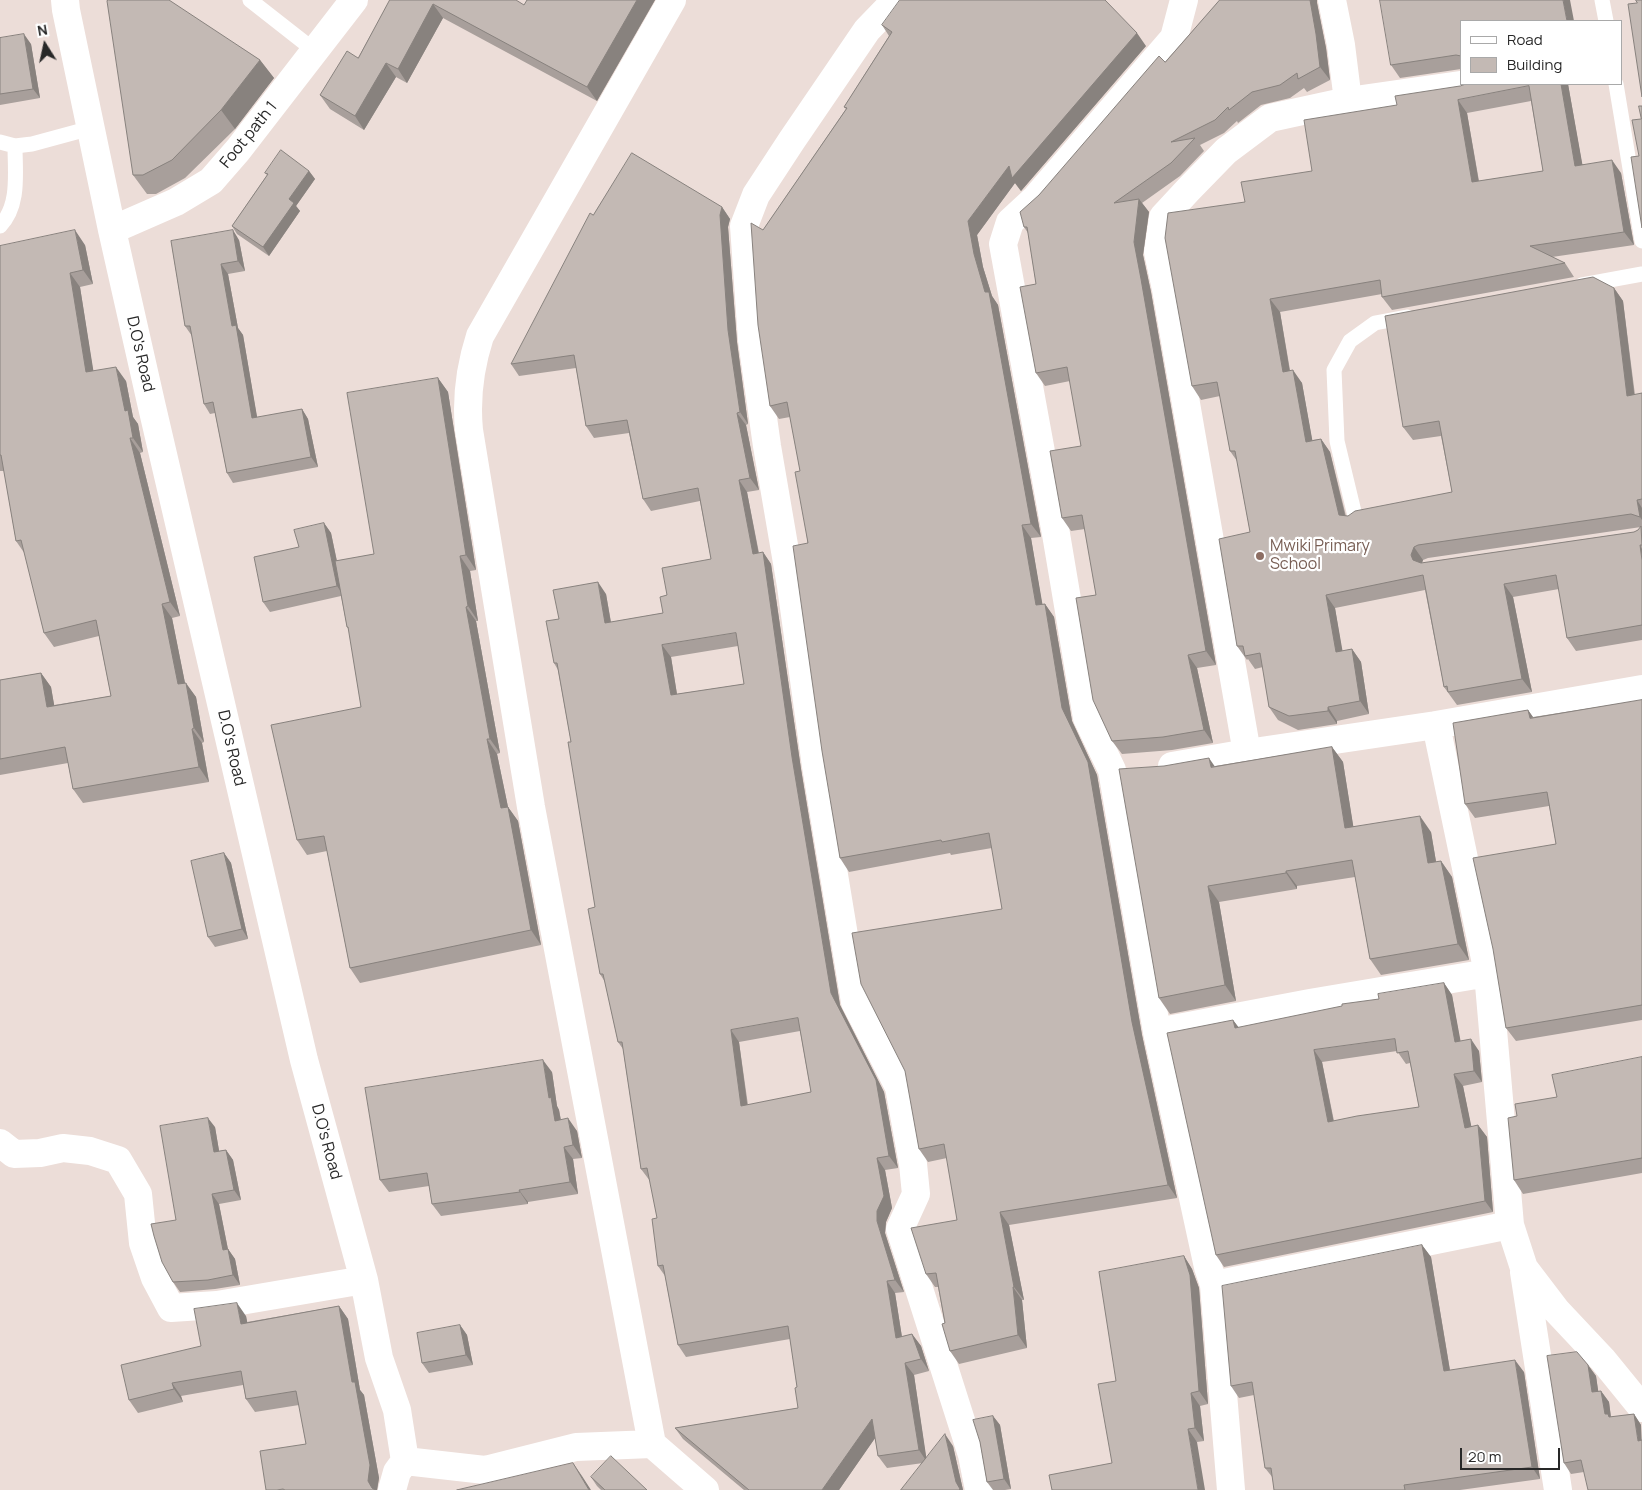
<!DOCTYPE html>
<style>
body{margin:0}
#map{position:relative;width:1642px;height:1490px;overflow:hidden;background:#ecddd8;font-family:Manrope,sans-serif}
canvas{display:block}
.legend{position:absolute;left:1460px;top:20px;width:162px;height:65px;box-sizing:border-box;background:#fff;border:1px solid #a9a9a9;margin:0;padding:6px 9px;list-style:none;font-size:15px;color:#282828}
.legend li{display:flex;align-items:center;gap:10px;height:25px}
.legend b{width:25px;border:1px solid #a9a9a9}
.north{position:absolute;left:20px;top:20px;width:50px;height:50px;-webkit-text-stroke:4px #fff;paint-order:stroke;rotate:350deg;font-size:14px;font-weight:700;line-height:20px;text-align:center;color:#282828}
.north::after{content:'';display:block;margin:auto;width:18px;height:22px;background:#282828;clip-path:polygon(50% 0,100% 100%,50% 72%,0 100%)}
.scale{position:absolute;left:1460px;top:1448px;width:100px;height:22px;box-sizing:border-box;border:2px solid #282828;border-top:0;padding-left:6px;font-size:15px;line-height:18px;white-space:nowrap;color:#282828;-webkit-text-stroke:4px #fff;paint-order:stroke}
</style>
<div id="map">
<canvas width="1642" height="1490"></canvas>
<ul class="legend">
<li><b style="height:6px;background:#fff"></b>Road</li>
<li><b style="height:14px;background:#c3b9b4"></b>Building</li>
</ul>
<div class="north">N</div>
<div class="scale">20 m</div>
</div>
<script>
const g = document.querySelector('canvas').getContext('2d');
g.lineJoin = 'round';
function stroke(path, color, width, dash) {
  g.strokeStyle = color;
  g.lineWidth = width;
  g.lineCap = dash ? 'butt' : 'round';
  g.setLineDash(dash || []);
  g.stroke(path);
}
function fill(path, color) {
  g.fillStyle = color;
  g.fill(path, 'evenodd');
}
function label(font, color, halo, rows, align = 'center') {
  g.font = font + ' Manrope,sans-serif';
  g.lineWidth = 4.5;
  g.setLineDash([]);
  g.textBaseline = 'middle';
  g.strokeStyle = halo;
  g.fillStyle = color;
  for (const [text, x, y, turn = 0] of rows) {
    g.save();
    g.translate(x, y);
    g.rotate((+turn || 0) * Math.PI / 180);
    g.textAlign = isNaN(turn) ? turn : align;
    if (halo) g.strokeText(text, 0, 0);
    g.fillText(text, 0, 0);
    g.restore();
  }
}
stroke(new Path2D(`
 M 250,0 L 315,51
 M 1602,0 L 1606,21
 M 1616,84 L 1642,241
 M 0,142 L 15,146 L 32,144 L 91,128
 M 0,226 C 20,205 15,173 15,146
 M 1582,285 L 1642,274
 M 1356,520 L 1337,441 L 1334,370 L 1350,341 L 1375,323 L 1407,317`), '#fff', 15);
stroke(new Path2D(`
 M 65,0 L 66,10 L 112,230 L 152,407 L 304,1060 L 364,1280 L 379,1358 L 397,1410 L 405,1461 L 397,1472 L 392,1490
 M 896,0 L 867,30 L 792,140 L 756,195 L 744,226 L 752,340 L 767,446 L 791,586 L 816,766 L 855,1002 L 899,1087 L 913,1164 L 916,1194 L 900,1229 L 972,1455 L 979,1490
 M 1184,0 L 1174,38 L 1036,198 L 1010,222 L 1003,244 L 1056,534 L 1087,718 L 1112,770 L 1157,1032 L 1208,1267 L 1214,1285 L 1231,1490
 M 1348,101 L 1467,84
 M 112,230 L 176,202 L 211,181 L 238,150 L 354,0
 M 1436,725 L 1488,973 L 1510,1225 L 1524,1268 L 1556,1310 L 1603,1360 L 1642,1408
 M 1247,753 L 1166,289 L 1158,252 L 1163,217 L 1188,190 L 1226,151 L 1270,118 L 1348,101 L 1341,45 L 1332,0
 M 1172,766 L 1247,753 L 1436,725 L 1642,689
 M 1157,1032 L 1310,1003 L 1488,973
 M 0,1143 L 14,1154 L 40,1153 L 63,1148 L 90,1151 L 118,1160 L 138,1194 L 143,1243 L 155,1278 L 171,1308 L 217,1305 L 364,1280
 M 1524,1272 L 1558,1490
 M 1214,1285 L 1510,1225
 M 652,1444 L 531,807 L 469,430 C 466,399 470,367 480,336 L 672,0
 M 405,1461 L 485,1470 L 576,1447 L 652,1444 L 705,1490`), '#fff', 28);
fill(new Path2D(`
 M 390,0 L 524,5 L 527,0 L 655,0 L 597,101 L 443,18 L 407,83 L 396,77 L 364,130 L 330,109 L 320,95 L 358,58 Z
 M 1220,0 L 1317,0 L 1317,3 L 1326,48 L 1330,80 L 1307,92 L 1304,88 L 1290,98 L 1261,105 L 1238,123 L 1237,121 L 1224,133 L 1200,145 L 1204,151 L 1180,176 L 1142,203 L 1149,212 L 1143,255 L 1151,292 L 1216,665 L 1197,668 L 1213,743 L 1172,750 L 1122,754 L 1112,741 L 1096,595 L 1085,529 L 1071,531 L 1062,518 L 1081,446 L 1070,381 L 1045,386 L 1036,373 L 1036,284 L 1028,233 L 1024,227 L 1039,195 L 1165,62 Z
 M 1461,21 L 1461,69 L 1400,78 L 1391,65 Z
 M 882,25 L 1146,46 L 1021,191 L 1015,183 L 977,235 L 983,267 L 992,296 L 998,305 L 1041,537 L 1031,538 L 1042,604 L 1045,604 L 1054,617 L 1072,721 L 1097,775 L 1142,1035 L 1177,1198 L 1009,1225 L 1024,1300 L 1022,1300 L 1027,1348 L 959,1364 L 950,1351 L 938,1287 L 935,1287 L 926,1274 L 957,1220 L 947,1158 L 928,1162 L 919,1149 L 1002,909 L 992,848 L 951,855 L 950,853 L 849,872 L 840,858 L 800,471 L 790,417 L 779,419 L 770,406 L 763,230 L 846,109 L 844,107 L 889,36 Z
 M 0,38 L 31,44 L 40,98 L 0,105 Z
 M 260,60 L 274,78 L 235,129 L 185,178 L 156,194 L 147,194 L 133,175 Z
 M 1568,84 L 1582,164 L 1621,173 L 1634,245 L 1552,257 L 1565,263 L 1574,277 L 1392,310 L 1382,297 L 1382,294 L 1280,312 L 1290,370 L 1302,383 L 1312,440 L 1321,439 L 1330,452 L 1346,516 L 1348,516 L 1452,492 L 1441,436 L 1413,440 L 1403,427 L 1614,288 L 1623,301 L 1635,395 L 1642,393 L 1642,640 L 1576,651 L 1567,638 L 1559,589 L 1513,597 L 1532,692 L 1457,705 L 1444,687 L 1425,590 L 1335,608 L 1342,651 L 1352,649 L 1361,662 L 1369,714 L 1337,721 L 1337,724 L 1298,730 L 1278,720 L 1269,707 L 1263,667 L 1255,669 L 1248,659 L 1247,660 L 1237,646 L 1250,532 L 1237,461 L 1230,451 L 1220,396 L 1201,400 L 1192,386 L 1245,202 L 1312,171 L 1397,105 L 1460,86 ZM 1531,101 L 1543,171 L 1479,181 L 1467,113 ZM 1641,527 L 1638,530 L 1634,532 L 1422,563 L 1423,560 L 1428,558 Z
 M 309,171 L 315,179 L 296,206 L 300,211 L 269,256 L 237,234 L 232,226 L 267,175 L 265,173 Z
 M 722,207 L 730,219 L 728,227 L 737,342 L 748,424 L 746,425 L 759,490 L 747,492 L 759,553 L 763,552 L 771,564 L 801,769 L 840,1005 L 884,1092 L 898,1168 L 885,1170 L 892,1208 L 886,1222 L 885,1233 L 904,1292 L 895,1293 L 902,1337 L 912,1334 L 921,1346 L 929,1371 L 914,1375 L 926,1458 L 953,1446 L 963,1490 L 901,1490 L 923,1463 L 887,1468 L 878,1456 L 875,1438 L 839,1490 L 744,1490 L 683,1439 L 675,1428 L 798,1408 L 797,1387 L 790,1339 L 686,1357 L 678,1345 L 665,1276 L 658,1266 L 657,1218 L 650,1181 L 641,1169 L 623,1049 L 618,1042 L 605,982 L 600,974 L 595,907 L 571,742 L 558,670 L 554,663 L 559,619 L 606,594 L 611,622 L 663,613 L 667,595 L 711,559 L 700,501 L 651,511 L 643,499 L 629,433 L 594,438 L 586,426 L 576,368 L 519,376 L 511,364 L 593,215 ZM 738,646 L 744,684 L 677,694 L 671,657 ZM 800,1031 L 811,1092 L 748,1105 L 739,1042 Z
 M 239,240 L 245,271 L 228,274 L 238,328 L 243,335 L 257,418 L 302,409 L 308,419 L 318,467 L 233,483 L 227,473 L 215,413 L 210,414 L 204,404 L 192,336 L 185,326 L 171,241 Z
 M 85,245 L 93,284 L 80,287 L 93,371 L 126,381 L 133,417 L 138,424 L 143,452 L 140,453 L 180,616 L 172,618 L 185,683 L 196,697 L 204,742 L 202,743 L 209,782 L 83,803 L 73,789 L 68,763 L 0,775 L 0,680 L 41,673 L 51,687 L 54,705 L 111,696 L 99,636 L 54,647 L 44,633 L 25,554 L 16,541 L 4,471 L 0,471 L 0,246 Z
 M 438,378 L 448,392 L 476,570 L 470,571 L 478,621 L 476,621 L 500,753 L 497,754 L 508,807 L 518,821 L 541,945 L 360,983 L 350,968 L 327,851 L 307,855 L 297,840 L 361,707 L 349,630 L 347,627 L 341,596 L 270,612 L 263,602 L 299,547 L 324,523 L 331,533 L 337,561 L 374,554 Z
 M 1642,700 L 1642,1020 L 1516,1041 L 1506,1028 L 1556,844 L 1549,806 L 1475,818 L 1465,804 L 1528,710 L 1533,717 Z
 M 1332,747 L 1343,762 L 1353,826 L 1431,832 L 1436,862 L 1441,861 L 1452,877 L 1469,960 L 1381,975 L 1370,959 L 1355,877 L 1297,886 L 1297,889 L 1219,902 L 1236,1001 L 1170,1014 L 1159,998 L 1215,766 Z
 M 224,853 L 231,863 L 248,939 L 215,947 L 208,937 Z
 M 1444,983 L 1452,995 L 1460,1041 L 1479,1051 L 1482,1082 L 1463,1086 L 1471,1127 L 1478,1125 L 1487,1137 L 1493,1212 L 1224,1267 L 1216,1255 L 1233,1020 L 1239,1028 L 1379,999 ZM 1397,1051 L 1406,1064 L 1410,1063 L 1419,1107 L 1334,1121 L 1322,1062 Z
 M 1642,1057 L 1642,1173 L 1523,1194 L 1514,1180 L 1517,1116 Z
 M 552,1072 L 557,1106 L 559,1110 L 561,1120 L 577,1131 L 582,1158 L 573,1159 L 578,1194 L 528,1202 L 528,1204 L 441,1216 L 432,1204 L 429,1186 L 389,1192 L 380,1180 Z
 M 215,1127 L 219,1151 L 226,1150 L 233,1160 L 241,1200 L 219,1204 L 228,1249 L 235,1259 L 240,1285 L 215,1289 L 180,1292 L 173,1282 L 176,1220 Z
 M 1422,1245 L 1431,1257 L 1450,1370 L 1524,1372 L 1540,1479 L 1460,1490 L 1274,1490 L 1273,1478 L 1265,1468 L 1254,1395 L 1239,1398 L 1231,1386 Z
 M 1184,1256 L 1192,1269 L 1199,1288 L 1208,1404 L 1200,1406 L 1204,1441 L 1197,1442 L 1116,1381 Z
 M 339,1306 L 348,1319 L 360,1390 L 364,1395 L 379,1478 L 377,1490 L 266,1490 L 306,1444 L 299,1405 L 255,1412 L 246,1399 L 243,1385 L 181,1396 L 183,1402 L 138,1413 L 129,1400 L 201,1346 L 246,1316 L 247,1322 Z
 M 460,1325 L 467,1335 L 473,1365 L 429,1373 L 422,1363 Z
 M 1588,1365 L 1596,1376 L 1598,1391 L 1601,1391 L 1609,1402 L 1611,1417 L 1634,1414 L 1641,1425 L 1584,1472 L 1571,1474 L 1564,1463 Z
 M 993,1416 L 1000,1425 L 1011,1489 L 1005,1490 L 993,1490 L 987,1482 L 980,1442 Z
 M 591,1477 L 647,1490 L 601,1490 L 597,1486 Z`), '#a89f9b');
fill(new Path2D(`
 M 637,0 L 655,0 L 597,101 L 587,87 Z
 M 1310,0 L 1317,0 L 1317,3 L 1326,48 L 1330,80 L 1320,67 Z
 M 1563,0 L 1570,0 L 1574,21 L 1567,21 Z
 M 433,4 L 443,18 L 407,83 L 398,69 Z
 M 1137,33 L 1146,46 L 1021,191 L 1015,183 L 977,235 L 983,267 L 992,296 L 998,305 L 1041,537 L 1031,524 L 985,292 L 974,254 L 968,221 L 1009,166 Z
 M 24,34 L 31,44 L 40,98 L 33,89 Z
 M 260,60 L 274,78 L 235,129 L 221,110 Z
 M 386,63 L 396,77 L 364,130 L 355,116 Z
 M 1561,84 L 1568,84 L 1585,179 L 1575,166 Z
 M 1458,100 L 1467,113 L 1481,195 L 1472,182 Z
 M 1612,160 L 1621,173 L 1634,245 L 1624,232 Z
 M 309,171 L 315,179 L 296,206 L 300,211 L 269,256 L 263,247 L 289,199 Z
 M 1139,199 L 1149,212 L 1143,255 L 1151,292 L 1216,665 L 1206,651 L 1134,242 Z
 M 722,207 L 730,219 L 728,227 L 737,342 L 748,424 L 740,412 L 728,330 L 720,215 Z
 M 75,230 L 85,245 L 93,284 L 83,270 Z
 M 233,230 L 239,240 L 245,271 L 238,261 Z
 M 221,264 L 228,274 L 238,328 L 243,335 L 259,428 L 252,418 L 232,326 Z
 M 70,273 L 80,287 L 96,387 L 86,372 Z
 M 1614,288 L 1623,301 L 1636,409 L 1627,396 Z
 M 1270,299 L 1280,312 L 1292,385 L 1283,372 Z
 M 116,367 L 126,381 L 133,417 L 138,424 L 143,452 L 133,438 L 125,411 Z
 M 1293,370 L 1302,383 L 1315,455 L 1306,442 Z
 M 438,378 L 448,392 L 476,570 L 466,555 Z
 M 302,409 L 308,419 L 318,467 L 311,457 Z
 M 737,413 L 746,425 L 759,490 L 750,478 Z
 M 130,438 L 140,453 L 180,616 L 170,602 Z
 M 1321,439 L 1330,452 L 1348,528 L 1339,515 Z
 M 739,480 L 747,492 L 761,566 L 753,554 Z
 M 1637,500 L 1642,508 L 1642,520 L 1640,517 Z
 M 324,523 L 331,533 L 344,596 L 337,586 Z
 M 1022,525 L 1031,538 L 1045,619 L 1036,605 Z
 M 1640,545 L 1642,549 L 1642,560 Z
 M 1414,547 L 1423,560 L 1420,568 L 1413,560 L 1411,555 Z
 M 763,552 L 771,564 L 801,769 L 840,1005 L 884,1092 L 898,1168 L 889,1156 L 831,993 L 792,757 Z
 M 460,556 L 470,571 L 478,621 L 468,606 Z
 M 598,582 L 606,594 L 613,635 L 605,623 Z
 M 1504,584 L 1513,597 L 1532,692 L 1522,679 Z
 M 1326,595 L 1335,608 L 1345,665 L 1336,652 Z
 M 162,604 L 172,618 L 188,698 L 178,684 Z
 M 1045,604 L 1054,617 L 1072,721 L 1097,775 L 1142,1035 L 1177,1198 L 1168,1185 L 1062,708 Z
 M 466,607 L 476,621 L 500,753 L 490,739 Z
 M 662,645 L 671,657 L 679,707 L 671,695 Z
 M 1352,649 L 1361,662 L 1369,714 L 1360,701 Z
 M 1188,655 L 1197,668 L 1213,743 L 1204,730 Z
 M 41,673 L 51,687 L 57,721 L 47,707 Z
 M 186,683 L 196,697 L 204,742 L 194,728 Z
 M 1328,707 L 1337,721 L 1337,724 L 1328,711 Z
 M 1528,710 L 1537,723 L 1530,718 Z
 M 192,729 L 202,743 L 209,782 L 199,767 Z
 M 487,739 L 497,754 L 508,807 L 518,821 L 541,945 L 531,930 L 501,808 Z
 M 1332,747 L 1343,762 L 1356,843 L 1345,828 Z
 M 1209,758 L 1220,774 L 1211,767 Z
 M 1420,816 L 1431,832 L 1439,879 L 1428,863 Z
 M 224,853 L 231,863 L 248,939 L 242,929 Z
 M 1441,861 L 1452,877 L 1469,960 L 1458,944 Z
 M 1286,871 L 1297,886 L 1297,889 L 1286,873 Z
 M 1208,886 L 1219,902 L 1236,1001 L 1225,985 Z
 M 1444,983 L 1452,995 L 1463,1054 L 1455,1042 Z
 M 1233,1020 L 1242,1032 L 1235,1028 Z
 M 731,1030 L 739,1042 L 749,1118 L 741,1106 Z
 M 1471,1039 L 1479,1051 L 1482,1082 L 1474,1071 Z
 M 1314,1050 L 1322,1062 L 1336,1134 L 1328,1122 Z
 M 543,1060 L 552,1072 L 557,1106 L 559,1110 L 563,1133 L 555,1121 L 549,1098 Z
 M 1454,1074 L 1463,1086 L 1474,1139 L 1465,1128 Z
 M 208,1118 L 215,1127 L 221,1162 L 214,1152 Z
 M 568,1118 L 577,1131 L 582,1158 L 573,1145 Z
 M 1478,1125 L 1487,1137 L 1493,1212 L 1485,1201 Z
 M 564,1147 L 573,1159 L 578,1194 L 570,1182 Z
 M 226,1150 L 233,1160 L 241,1200 L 234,1190 Z
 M 877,1158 L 885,1170 L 892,1208 L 886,1222 L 885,1233 L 904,1292 L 895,1280 L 877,1221 Z
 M 519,1190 L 528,1202 L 528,1204 L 520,1192 Z
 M 212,1194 L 219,1204 L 230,1260 L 223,1250 Z
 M 1000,1212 L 1009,1225 L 1024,1300 L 1014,1287 Z
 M 1422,1245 L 1431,1257 L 1452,1383 L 1444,1371 Z
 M 228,1249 L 235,1259 L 240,1285 L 233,1275 Z
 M 1184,1256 L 1192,1269 L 1199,1288 L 1208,1404 L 1199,1391 Z
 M 887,1281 L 895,1293 L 904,1350 L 896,1338 Z
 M 1013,1287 L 1022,1300 L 1027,1348 L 1018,1335 Z
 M 237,1303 L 246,1316 L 250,1336 L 241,1324 Z
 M 339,1306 L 348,1319 L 360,1390 L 364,1395 L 379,1478 L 377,1490 L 373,1490 L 368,1481 L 352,1382 Z
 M 460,1325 L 467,1335 L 473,1365 L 466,1355 Z
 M 912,1334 L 921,1346 L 929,1371 L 921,1359 Z
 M 1515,1360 L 1524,1372 L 1540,1479 L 1532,1467 Z
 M 905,1363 L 914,1375 L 927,1462 L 919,1450 Z
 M 1588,1365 L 1596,1376 L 1600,1403 L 1592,1392 Z
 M 172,1383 L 181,1396 L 183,1402 L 174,1389 Z
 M 1601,1391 L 1609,1402 L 1611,1418 L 1605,1414 Z
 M 1191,1393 L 1200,1406 L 1204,1441 L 1195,1428 Z
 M 1634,1414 L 1641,1425 L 1642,1447 L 1638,1441 Z
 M 993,1416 L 1000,1425 L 1011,1489 L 1004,1479 Z
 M 872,1419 L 880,1431 L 839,1490 L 822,1490 Z
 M 1188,1429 L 1197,1442 L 1205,1490 L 1198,1490 Z
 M 945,1434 L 953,1446 L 963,1490 L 959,1490 L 956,1482 Z
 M 573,1463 L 582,1476 L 591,1490 L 589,1490 Z`), '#88827e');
const building = new Path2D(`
 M 109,0 L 169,0 L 260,60 L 221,110 L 172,160 L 143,175 L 133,175 L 107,1 Z
 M 390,0 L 516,0 L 524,5 L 527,0 L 637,0 L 587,87 L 433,4 L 398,69 L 386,63 L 355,116 L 320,95 L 347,51 L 358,58 Z
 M 900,0 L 1105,0 L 1137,33 L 1012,178 L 1009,166 L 968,221 L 974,254 L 985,292 L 989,292 L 1031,524 L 1022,525 L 1036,605 L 1045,604 L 1062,708 L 1088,762 L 1132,1022 L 1168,1185 L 1000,1212 L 1014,1287 L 1013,1287 L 1018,1335 L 950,1351 L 942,1324 L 945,1323 L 936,1273 L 926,1274 L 911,1228 L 957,1220 L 944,1144 L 919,1149 L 905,1071 L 861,984 L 852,933 L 1002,909 L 989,833 L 942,842 L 941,840 L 840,858 L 822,751 L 793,546 L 808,543 L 795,472 L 800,471 L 787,402 L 770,406 L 758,325 L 751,223 L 763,230 L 847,108 L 844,107 L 892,32 L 882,25 Z
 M 1220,0 L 1310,0 L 1316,34 L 1320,67 L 1298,79 L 1297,73 L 1280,85 L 1252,92 L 1229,110 L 1228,107 L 1215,120 L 1171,142 L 1195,138 L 1171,163 L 1114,203 L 1139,199 L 1134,242 L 1141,279 L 1206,651 L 1188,655 L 1204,730 L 1163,737 L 1112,741 L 1093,700 L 1076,598 L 1096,595 L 1082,515 L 1062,518 L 1050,451 L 1081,446 L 1067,367 L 1036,373 L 1020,287 L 1036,284 L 1027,227 L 1024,227 L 1020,212 L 1039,195 L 1159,56 L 1165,62 Z
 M 1380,0 L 1563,0 L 1567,21 L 1461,21 L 1461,56 L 1456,55 L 1391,65 Z
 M 1636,0 L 1642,0 L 1642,97 L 1628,4 L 1637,3 Z
 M 24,34 L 33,89 L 0,94 L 0,38 Z
 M 1466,84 L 1561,84 L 1575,166 L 1612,160 L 1624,232 L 1530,246 L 1565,263 L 1382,297 L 1380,280 L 1270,299 L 1283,372 L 1293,370 L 1306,442 L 1321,439 L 1339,515 L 1348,516 L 1355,511 L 1452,492 L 1439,421 L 1403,427 L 1385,316 L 1593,277 L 1614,288 L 1627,396 L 1642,393 L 1642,499 L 1637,500 L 1640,517 L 1631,514 L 1418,545 L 1414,547 L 1411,555 L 1413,560 L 1421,563 L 1634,532 L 1638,530 L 1641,526 L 1642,545 L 1640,545 L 1642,560 L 1642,625 L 1567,638 L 1556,575 L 1504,584 L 1522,679 L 1448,692 L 1447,686 L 1444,687 L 1423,575 L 1326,595 L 1336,652 L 1352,649 L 1360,701 L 1328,707 L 1328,711 L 1289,716 L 1269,707 L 1260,653 L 1245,656 L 1243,646 L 1237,646 L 1219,539 L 1250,532 L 1235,451 L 1230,451 L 1217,382 L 1192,386 L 1165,238 L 1168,213 L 1245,202 L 1241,182 L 1312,171 L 1304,120 L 1397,105 L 1395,96 L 1460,86 ZM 1529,86 L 1543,171 L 1472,182 L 1458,100 Z
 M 1639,106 L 1642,106 L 1642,228 L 1631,157 L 1639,156 L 1632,120 L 1641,119 Z
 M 281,150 L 309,171 L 289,199 L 294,203 L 263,247 L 232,226 L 268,174 L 265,173 Z
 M 632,153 L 722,207 L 720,215 L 728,330 L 740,412 L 737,413 L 750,478 L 739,480 L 753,554 L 763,552 L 792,757 L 831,993 L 876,1080 L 889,1156 L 877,1158 L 884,1196 L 877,1211 L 877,1221 L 895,1280 L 887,1281 L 896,1338 L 912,1334 L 921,1359 L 905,1363 L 919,1450 L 878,1456 L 872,1419 L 822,1490 L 749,1490 L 675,1428 L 798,1408 L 795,1388 L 797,1387 L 788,1326 L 678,1345 L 663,1265 L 658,1266 L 652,1219 L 657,1218 L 647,1168 L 641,1169 L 622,1042 L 618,1042 L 603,974 L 600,974 L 588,909 L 595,907 L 568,742 L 571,742 L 557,663 L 554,663 L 546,621 L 559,619 L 553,590 L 598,582 L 605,623 L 663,613 L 660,597 L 667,595 L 662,568 L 711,559 L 698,488 L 643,499 L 627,420 L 586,426 L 574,355 L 511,364 L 590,213 L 593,215 ZM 736,633 L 744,684 L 671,695 L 662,645 ZM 798,1018 L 811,1092 L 741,1106 L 731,1030 Z
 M 75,230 L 83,270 L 70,273 L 86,372 L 116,367 L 125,411 L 128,410 L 133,438 L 130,438 L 170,602 L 162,604 L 178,684 L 186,683 L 194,728 L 192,729 L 199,767 L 73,789 L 65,747 L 0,759 L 0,680 L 41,673 L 47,707 L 111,696 L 96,620 L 44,633 L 21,540 L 16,541 L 1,455 L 0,455 L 0,246 Z
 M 233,230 L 238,261 L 221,264 L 232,326 L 236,325 L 252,418 L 302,409 L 311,457 L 227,473 L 213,402 L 204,404 L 190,326 L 185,326 L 171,241 Z
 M 438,378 L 466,555 L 460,556 L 468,606 L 466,607 L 490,739 L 487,739 L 501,808 L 508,807 L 531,930 L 350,968 L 324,836 L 297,840 L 271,725 L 361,707 L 348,627 L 347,627 L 335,561 L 374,554 L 347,393 Z
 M 324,523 L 337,586 L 263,602 L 254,557 L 299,547 L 294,530 Z
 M 1642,700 L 1642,1005 L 1506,1028 L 1493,949 L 1473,858 L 1556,844 L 1547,792 L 1465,804 L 1453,723 L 1528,710 L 1530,718 Z
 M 1332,747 L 1345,828 L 1420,816 L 1428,863 L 1441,861 L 1458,944 L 1370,959 L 1352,860 L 1286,871 L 1286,873 L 1208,886 L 1225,985 L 1159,998 L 1119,769 L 1164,766 L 1209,758 L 1211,767 Z
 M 224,853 L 242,929 L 208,937 L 191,861 Z
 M 1444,983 L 1455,1042 L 1471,1039 L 1474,1071 L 1454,1074 L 1465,1128 L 1478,1125 L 1485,1201 L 1216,1255 L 1167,1033 L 1233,1020 L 1235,1028 L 1342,1006 L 1342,1004 L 1379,999 L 1378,994 ZM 1395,1039 L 1397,1053 L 1408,1051 L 1419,1107 L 1357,1116 L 1328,1122 L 1314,1050 Z
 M 1642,1057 L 1642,1158 L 1514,1180 L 1508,1118 L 1517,1116 L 1515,1104 L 1557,1097 L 1552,1075 Z
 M 543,1060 L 549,1098 L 551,1097 L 555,1121 L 568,1118 L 573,1145 L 564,1147 L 570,1182 L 519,1190 L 520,1192 L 432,1204 L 427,1173 L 380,1180 L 365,1088 Z
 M 208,1118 L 214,1152 L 226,1150 L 234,1190 L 212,1194 L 223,1250 L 228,1249 L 233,1275 L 208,1280 L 173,1282 L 162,1262 L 154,1236 L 151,1224 L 176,1220 L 160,1126 Z
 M 1422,1245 L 1444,1371 L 1515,1360 L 1532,1467 L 1404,1485 L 1405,1490 L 1274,1490 L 1271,1468 L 1265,1468 L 1252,1382 L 1231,1386 L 1222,1286 Z
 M 1184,1256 L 1190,1275 L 1199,1391 L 1191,1393 L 1195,1428 L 1188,1429 L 1198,1490 L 1052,1490 L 1049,1475 L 1112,1463 L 1098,1384 L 1116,1381 L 1099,1272 Z
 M 237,1303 L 241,1324 L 339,1306 L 352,1382 L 355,1382 L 370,1465 L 368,1481 L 372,1488 L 375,1490 L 285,1490 L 283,1489 L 277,1490 L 266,1490 L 260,1451 L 306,1444 L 296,1391 L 246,1399 L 241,1371 L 172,1383 L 174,1389 L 129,1400 L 121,1365 L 201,1346 L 194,1309 Z
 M 460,1325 L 466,1355 L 422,1363 L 417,1333 Z
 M 1577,1352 L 1588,1365 L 1592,1392 L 1601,1391 L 1605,1414 L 1608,1414 L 1609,1417 L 1634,1414 L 1638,1441 L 1642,1440 L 1642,1490 L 1588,1490 L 1581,1460 L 1564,1463 L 1547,1356 Z
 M 993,1416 L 1004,1479 L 987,1482 L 980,1442 L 973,1420 Z
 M 945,1434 L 956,1482 L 960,1489 L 959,1490 L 901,1490 Z
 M 611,1456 L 647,1490 L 605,1490 L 591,1477 Z
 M 573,1463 L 589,1490 L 457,1490 Z`);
fill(building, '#c3b9b4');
stroke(building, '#88827e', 1);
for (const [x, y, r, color] of [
 [1260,556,5,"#8d6e63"]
]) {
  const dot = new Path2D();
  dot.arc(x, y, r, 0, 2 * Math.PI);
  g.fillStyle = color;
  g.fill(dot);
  stroke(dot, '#fff', 2);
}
label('16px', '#282828', '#fff', [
 ["Foot path 1",249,135,-51],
 ["D.O's Road",140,354,77],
 ["D.O's Road",231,748,77],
 ["D.O's Road",326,1142,75]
]);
label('16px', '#785e54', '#fff', [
 ["Mwiki Primary",1270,547],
 ["School",1270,565]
], 'left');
</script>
